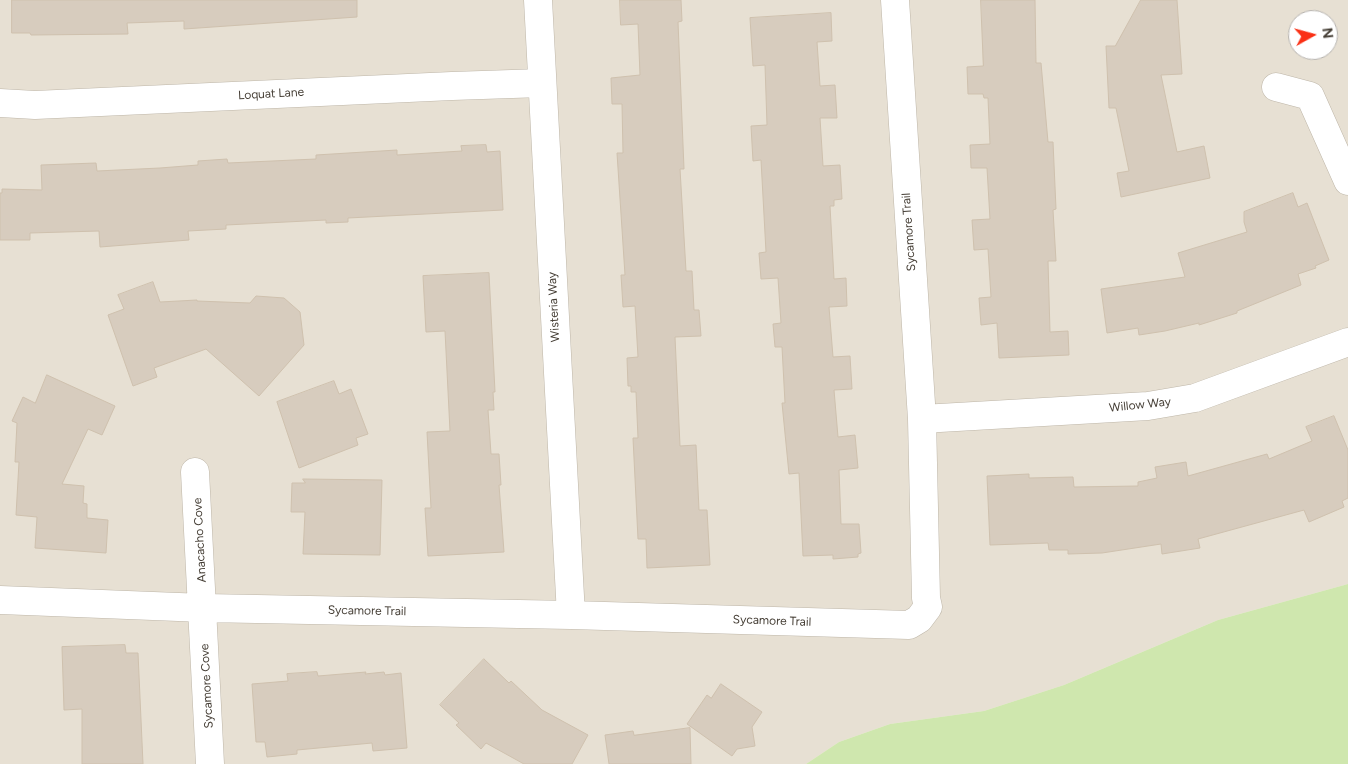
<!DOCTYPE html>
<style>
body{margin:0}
#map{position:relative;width:1348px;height:764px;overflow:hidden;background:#f3eee5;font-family:Figtree,sans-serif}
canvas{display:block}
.north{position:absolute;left:1288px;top:10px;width:50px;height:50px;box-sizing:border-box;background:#fff;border:1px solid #b5b2ae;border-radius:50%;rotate:83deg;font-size:14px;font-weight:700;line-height:20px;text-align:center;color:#453e35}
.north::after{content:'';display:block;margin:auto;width:18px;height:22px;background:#fa3015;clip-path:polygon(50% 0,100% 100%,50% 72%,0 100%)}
</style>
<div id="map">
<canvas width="1348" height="764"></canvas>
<div class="north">N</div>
</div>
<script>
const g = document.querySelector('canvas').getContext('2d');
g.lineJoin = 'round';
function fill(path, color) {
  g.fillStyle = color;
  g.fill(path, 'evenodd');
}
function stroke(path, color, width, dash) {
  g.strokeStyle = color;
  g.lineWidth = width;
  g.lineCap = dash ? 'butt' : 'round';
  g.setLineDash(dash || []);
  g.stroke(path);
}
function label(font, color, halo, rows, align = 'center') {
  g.font = font + ' Figtree,sans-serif';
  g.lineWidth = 4.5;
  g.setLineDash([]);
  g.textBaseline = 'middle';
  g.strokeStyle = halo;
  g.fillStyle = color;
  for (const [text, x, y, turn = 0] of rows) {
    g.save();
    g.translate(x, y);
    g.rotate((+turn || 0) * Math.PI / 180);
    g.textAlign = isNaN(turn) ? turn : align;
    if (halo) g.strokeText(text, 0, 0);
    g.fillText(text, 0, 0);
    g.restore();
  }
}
fill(new Path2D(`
 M 0,0 L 1348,0 L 1348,584 L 1218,620 L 1064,685 L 984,711 L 890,724 L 839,742 L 806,764 L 0,764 ZM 1298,20 L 1328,20 L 1328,50 L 1298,50 Z`), '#e7e0d3');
fill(new Path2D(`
 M 1348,584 L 1348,764 L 806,764 L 839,742 L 890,724 L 984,711 L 1064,685 L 1218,620 Z`), '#cfe7ae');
const building = new Path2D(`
 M 12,0 L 357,0 L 357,17 L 184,29 L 184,21 L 127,23 L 128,34 L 31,35 L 30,33 L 12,33 Z
 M 620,0 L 681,0 L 682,21 L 678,22 L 684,169 L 680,169 L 686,271 L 692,271 L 694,310 L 699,310 L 701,336 L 675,337 L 680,446 L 696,445 L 699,510 L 707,510 L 710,565 L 647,568 L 646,539 L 638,539 L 633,438 L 638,438 L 636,392 L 631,392 L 631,386 L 628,386 L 627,358 L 638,357 L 635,306 L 623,307 L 621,275 L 625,275 L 617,153 L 623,153 L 622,104 L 612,104 L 611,78 L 640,75 L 638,24 L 621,25 Z
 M 981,0 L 1035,0 L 1036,63 L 1041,63 L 1048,142 L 1053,142 L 1056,209 L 1053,210 L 1056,261 L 1048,261 L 1050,332 L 1068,331 L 1069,355 L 999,358 L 997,323 L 981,325 L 979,298 L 991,297 L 988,249 L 974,250 L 972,220 L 990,219 L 987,168 L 971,168 L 970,145 L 990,144 L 988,98 L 984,98 L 983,94 L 968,94 L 967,67 L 983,66 Z
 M 1141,0 L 1177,0 L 1182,74 L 1161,75 L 1177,152 L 1204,146 L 1210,178 L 1121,197 L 1117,173 L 1129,171 L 1116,108 L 1109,108 L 1106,46 L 1115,46 Z
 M 831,13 L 832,41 L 817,42 L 820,86 L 835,85 L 837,118 L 820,118 L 823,166 L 840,165 L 842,199 L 834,200 L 834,206 L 830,206 L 834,279 L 846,278 L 847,306 L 829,307 L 833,357 L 850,356 L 852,389 L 834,390 L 838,437 L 855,435 L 858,468 L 839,470 L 841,524 L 859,524 L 861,553 L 858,554 L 858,557 L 833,559 L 833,555 L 803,556 L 799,473 L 789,474 L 782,403 L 785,403 L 782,347 L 775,347 L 773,324 L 781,323 L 778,278 L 761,279 L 759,253 L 766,252 L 761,160 L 753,161 L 751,126 L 767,125 L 765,65 L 753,66 L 750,18 Z
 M 486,145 L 487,152 L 500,151 L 503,210 L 348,218 L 348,222 L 326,223 L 326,220 L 226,225 L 226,229 L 188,231 L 189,240 L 100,247 L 99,231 L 30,233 L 30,240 L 0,240 L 0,193 L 2,193 L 2,189 L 42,190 L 41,165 L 96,163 L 97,171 L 160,168 L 198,165 L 198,161 L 227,159 L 228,163 L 316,159 L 316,155 L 397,150 L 397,155 L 462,151 L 461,146 Z
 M 1293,193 L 1298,207 L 1307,203 L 1329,260 L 1315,266 L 1316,268 L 1298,274 L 1301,285 L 1237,311 L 1237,313 L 1199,325 L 1199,323 L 1165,331 L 1139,335 L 1138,328 L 1107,333 L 1101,289 L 1185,277 L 1178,253 L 1247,232 L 1244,222 L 1244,212 Z
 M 489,273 L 495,392 L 493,392 L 494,410 L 488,410 L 491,454 L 499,454 L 501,485 L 499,485 L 504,552 L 428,556 L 425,508 L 431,508 L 427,432 L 450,431 L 445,331 L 426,332 L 423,276 Z
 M 153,282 L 160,302 L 197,300 L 197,301 L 250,303 L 256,296 L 284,298 L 300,312 L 304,345 L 259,396 L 206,349 L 154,368 L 157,377 L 133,386 L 108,315 L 124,309 L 118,295 Z
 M 47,375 L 115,406 L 102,435 L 88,429 L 62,484 L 84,486 L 83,503 L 87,504 L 87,518 L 108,520 L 106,553 L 35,548 L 37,517 L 16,515 L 19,462 L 15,462 L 17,423 L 12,421 L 23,397 L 35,403 Z
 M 334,381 L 339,394 L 351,389 L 368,434 L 356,438 L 358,445 L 299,468 L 277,402 Z
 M 1334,416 L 1348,450 L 1348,498 L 1342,501 L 1344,507 L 1309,522 L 1304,510 L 1198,539 L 1200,548 L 1162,554 L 1161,544 L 1102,553 L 1068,554 L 1068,550 L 1049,550 L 1048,543 L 990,545 L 987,476 L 1029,474 L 1029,478 L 1073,477 L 1074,487 L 1138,486 L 1138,482 L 1157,478 L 1155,467 L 1186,462 L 1188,476 L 1267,454 L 1269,459 L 1312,441 L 1306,427 Z
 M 303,479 L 382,480 L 380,555 L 303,554 L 305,512 L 291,512 L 292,483 L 305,483 Z
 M 125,645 L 126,653 L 138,653 L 143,764 L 82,764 L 82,709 L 64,710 L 62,647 Z
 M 484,659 L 509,683 L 511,681 L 542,710 L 588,735 L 572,764 L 524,764 L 486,743 L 481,749 L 456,725 L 459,723 L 440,705 Z
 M 317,672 L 318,676 L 366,672 L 365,674 L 384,672 L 385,675 L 401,673 L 407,748 L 373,751 L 372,743 L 297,750 L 297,754 L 267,757 L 265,742 L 256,742 L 252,684 L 288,681 L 287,674 Z
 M 721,684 L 762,712 L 752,727 L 755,746 L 737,749 L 732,756 L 687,724 L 707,695 L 711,698 Z
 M 690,728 L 691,764 L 609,764 L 605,735 L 633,731 L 634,735 Z`);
fill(building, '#d7ccbe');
stroke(building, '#cfc1ae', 1);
const minor = new Path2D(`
 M 538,0 L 571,615
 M 1276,87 L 1310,96 L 1348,181
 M 0,103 L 35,105 L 452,86 L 542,83
 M 922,419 L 1148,406 L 1195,398 L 1348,342
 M 195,472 L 210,764
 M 0,600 L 204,608 L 571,615 L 909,625 L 919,619 L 928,607 L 926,598 L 922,419 L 895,0`);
stroke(minor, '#beb6a8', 29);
stroke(minor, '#fff', 28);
label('12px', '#453e35', '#fff', [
 ["Loquat Lane",271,94,-3],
 ["Sycamore Trail",909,232,-94],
 ["Wisteria Way",554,307,-93],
 ["Willow Way",1140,405,-6],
 ["Anacacho Cove",200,540,-93],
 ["Sycamore Trail",367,611,1],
 ["Sycamore Trail",772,621,2],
 ["Sycamore Cove",207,686,-93]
]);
</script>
